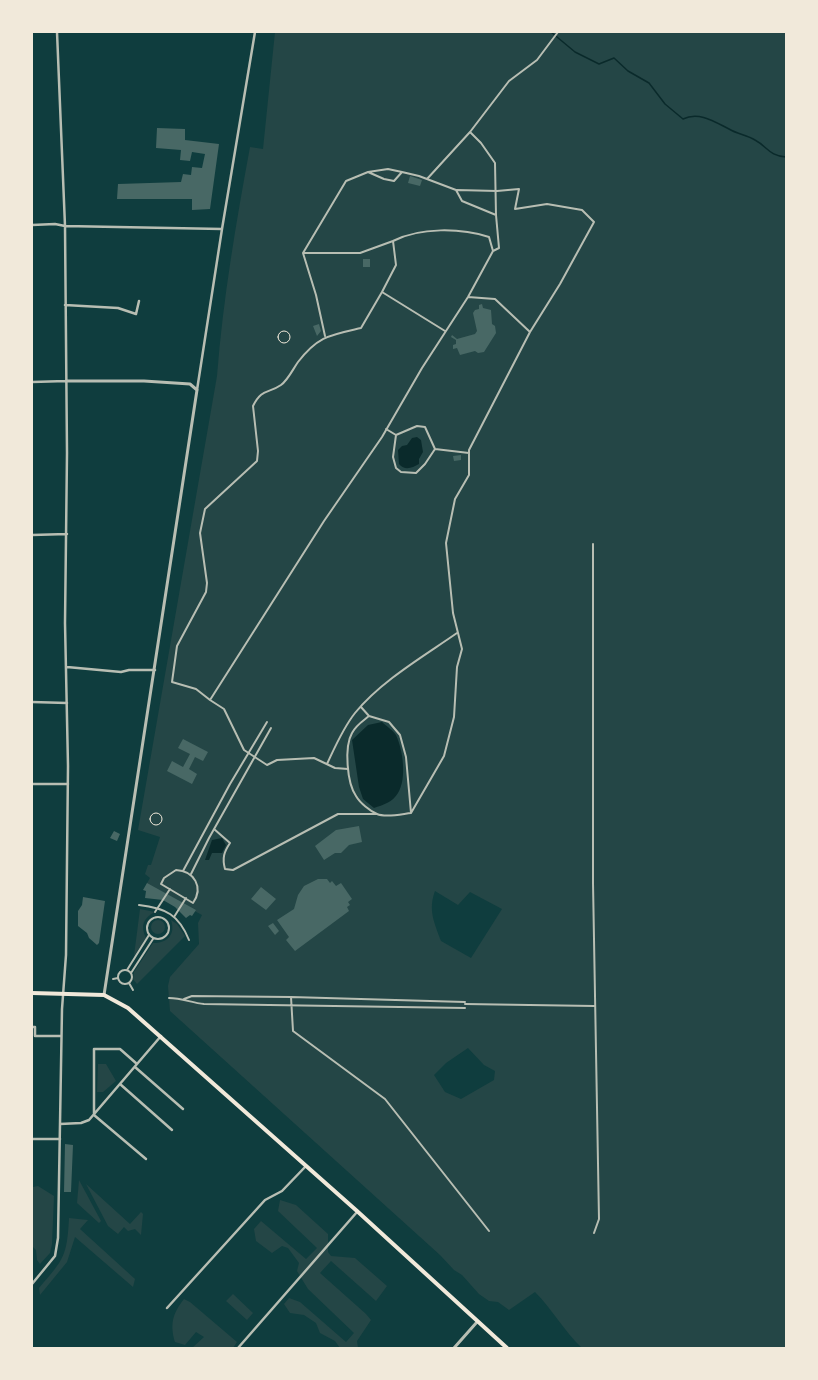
<!DOCTYPE html>
<style>
body{margin:0}
#map{position:relative;width:818px;height:1380px;overflow:hidden;background:#0f3d3e;font-family:"Crimson Pro",serif}
canvas{display:block}
.frame{position:absolute;inset:0;border:33px solid #f1e9da;pointer-events:none}
</style>
<div id="map">
<canvas width="818" height="1380"></canvas>
<div class="frame"></div>
</div>
<script>
const g = document.querySelector('canvas').getContext('2d');
g.lineJoin = 'round';
function fill(path, color) {
  g.fillStyle = color;
  g.fill(path, 'evenodd');
}
function stroke(path, color, width, dash) {
  g.strokeStyle = color;
  g.lineWidth = width;
  g.lineCap = dash ? 'butt' : 'round';
  g.setLineDash(dash || []);
  g.stroke(path);
}
fill(new Path2D(`
 M 275,32 L 786,32 L 786,1348 L 582,1348 C 564,1331 552,1309 535,1292 L 509,1310 L 498,1302 L 489,1301 L 479,1294 L 462,1275 L 454,1270 L 440,1255 L 170,1011 L 168,986 L 170,977 L 199,944 L 198,923 L 202,915 L 146,885 L 150,878 L 145,874 L 148,865 L 151,865 L 160,837 L 138,830 L 217,376 C 223,299 236,223 250,147 L 263,149 ZM 435,891 L 458,905 L 470,892 L 502,909 L 471,958 L 441,941 C 434,922 428,910 435,891 ZM 468,1048 L 484,1065 L 495,1071 L 494,1080 L 461,1099 L 445,1092 L 434,1075 L 446,1063 Z
 M 140,909 L 155,912 C 143,918 140,926 146,938 L 134,956 Z
 M151 927a7 7 0 1 1 14 0a7 7 0 1 1-14 0Z
 M 171,920 L 177,924 L 185,936 L 137,984 L 133,979 L 134,972 L 153,943 C 167,943 176,935 171,920 Z
 M 98,1064 L 106,1064 L 116,1081 L 103,1092 L 97,1092 Z
 M 79,1180 L 101,1221 L 99,1223 L 77,1203 Z
 M 86,1184 L 130,1224 L 141,1212 L 143,1214 L 141,1235 L 135,1229 L 128,1231 L 124,1227 L 118,1234 L 108,1226 Z
 M 38,1186 L 54,1196 L 52,1244 L 50,1253 L 40,1264 L 37,1260 L 36,1250 L 32,1246 L 33,1187 Z
 M 280,1200 L 296,1205 L 328,1234 L 328,1252 L 331,1256 L 355,1258 L 387,1286 L 376,1301 L 331,1261 L 320,1273 L 366,1314 L 371,1320 L 357,1341 L 358,1348 L 340,1348 L 335,1341 L 320,1333 L 316,1323 L 304,1315 L 290,1313 L 284,1304 L 289,1298 L 300,1302 L 346,1342 L 354,1333 L 308,1289 L 297,1271 L 299,1263 L 288,1248 L 282,1246 L 272,1253 L 256,1241 L 254,1229 L 261,1221 L 306,1259 L 317,1248 L 278,1211 Z
 M 69,1218 L 88,1220 L 80,1229 L 135,1279 L 133,1287 L 75,1237 L 67,1262 L 40,1295 L 39,1288 C 64,1259 67,1256 69,1218 Z
 M 233,1294 L 253,1313 L 247,1320 L 226,1301 Z
 M 184,1299 L 190,1302 L 237,1342 L 233,1348 L 192,1348 L 204,1337 L 196,1332 L 185,1345 L 175,1342 C 170,1325 172,1314 184,1299 Z`), '#244646');
fill(new Path2D(`
 M 417,437 L 421,440 L 423,452 L 419,459 L 419,464 C 412,468 405,471 399,464 L 398,450 L 402,446 L 407,445 L 412,438 Z
 M 382,722 C 386,726 393,730 396,735 C 403,750 407,779 398,793 C 393,802 383,805 374,808 L 363,799 L 359,787 L 352,740 L 368,725 Z
 M 222,838 L 226,845 L 222,853 L 212,853 L 209,860 L 205,860 L 212,840 Z`), '#0a2a2b');
stroke(new Path2D(`
 M 551,32 L 575,52 L 599,64 L 614,58 L 628,71 L 649,83 L 665,104 L 683,119 C 699,111 715,122 729,129 C 737,134 747,135 755,140 C 768,147 769,156 786,157`), '#0a2a2b', 1.5);
fill(new Path2D(`
 M 157,128 L 185,129 L 185,140 L 219,144 L 210,209 L 192,210 L 192,199 L 117,199 L 118,184 L 181,182 L 183,174 L 191,175 L 192,167 L 202,168 L 205,154 L 192,152 L 190,161 L 180,160 L 181,150 L 156,148 Z
 M 410,176 L 422,180 L 420,186 L 408,183 Z
 M 363,259 L 370,259 L 370,267 L 363,267 Z
 M 482,304 L 483,308 L 491,310 L 492,324 L 495,326 L 496,333 L 484,352 L 478,353 L 475,351 L 460,355 L 457,348 L 453,349 L 453,345 L 456,344 L 456,340 L 451,337 L 452,335 L 457,339 L 475,334 L 477,331 L 473,313 L 475,310 L 479,309 L 479,305 Z
 M 319,324 L 321,331 L 317,336 L 313,326 Z
 M 461,455 L 461,460 L 454,461 L 453,456 Z
 M 183,739 L 208,752 L 203,761 L 195,757 L 189,769 L 197,774 L 192,784 L 167,771 L 172,761 L 183,767 L 190,754 L 178,748 Z
 M 359,826 L 362,842 L 349,845 L 341,853 L 335,853 L 324,860 L 315,846 L 336,830 Z
 M 114,831 L 120,834 L 117,841 L 110,838 Z
 M 318,879 L 327,879 L 330,883 L 332,881 L 336,886 L 341,883 L 352,899 L 348,902 L 350,905 L 347,907 L 349,911 L 295,951 L 286,940 L 289,937 L 277,920 L 294,909 L 298,895 L 304,886 Z
 M 147,883 L 196,910 L 192,916 L 190,915 L 186,918 L 175,907 L 163,900 L 145,898 L 146,891 L 143,890 Z
 M 261,887 L 276,899 L 266,910 L 251,899 Z
 M 83,897 L 105,901 L 99,943 L 97,945 L 89,938 L 87,933 L 78,926 L 78,911 L 82,905 Z
 M 273,923 L 279,931 L 275,935 L 268,926 Z
 M 65,1144 L 73,1145 L 71,1192 L 64,1192 Z`), '#486865');
stroke(new Path2D(`
 M278 337a6 6 0 1 1 12 0a6 6 0 1 1-12 0Z
 M150 819a6 6 0 1 1 12 0a6 6 0 1 1-12 0Z`), '#f1e9da', 1);
stroke(new Path2D(`
 M 470,132 L 481,143 L 495,163 L 496,215
 M 427,179 L 470,132 L 509,81 L 537,60 L 558,32
 M 457,190 L 497,191 L 519,189 L 515,209 L 547,204 L 582,210 L 594,222 L 560,284 L 530,332
 M 303,253 L 346,181 L 368,172 L 384,179 L 394,181 L 402,172 L 388,169 L 368,172
 M 303,253 L 360,253 L 393,241
 M 303,253 L 316,295 L 325,336
 M 445,331 L 382,292 L 396,265 L 393,241 C 420,227 461,228 489,237 L 493,251
 M 386,429 L 396,435 L 417,426 L 425,427 L 435,449 L 425,464 L 416,473 L 401,472 L 396,468 L 393,457 L 396,435
 M 435,449 L 469,453
 M 593,544 L 593,883 L 599,1219 L 594,1233
 M 210,700 L 196,689 L 172,682 L 177,646 L 206,592 L 207,583 L 200,533 L 205,509 L 257,461 L 258,451 L 253,406 C 262,388 268,394 281,385 C 288,380 293,369 298,362 C 318,336 330,335 361,328 L 382,292
 M 361,707 L 369,716
 M 369,716 L 389,722 L 400,735 L 406,757 L 411,813 C 402,814 386,818 377,814 C 370,811 360,803 356,796 C 347,783 344,747 352,733 C 356,725 363,721 369,716 Z
 M 327,764 C 335,747 343,728 355,713 C 381,681 424,656 457,633
 M 348,769 L 335,768 L 314,758 L 277,760 L 267,765 L 244,750 L 224,709 L 210,700 L 324,521 L 382,437 L 422,368 L 468,297 L 493,251 L 499,248 L 496,215 L 462,201 L 456,190 L 419,176 L 402,172
 M 411,813 L 444,756 L 454,717 L 457,667 L 462,649 L 453,613 L 446,543 L 455,499 L 469,475 L 469,450 L 530,332 L 495,299 L 468,297
 M 214,829 L 230,843 C 224,852 222,858 225,869 L 233,870 L 338,814 L 377,814
 M 176,870 C 194,871 204,887 193,903 L 161,884 L 164,878 Z
 M 183,871 L 230,784 L 267,722
 M 191,874 L 209,838 L 271,728
 M 139,905 C 166,908 179,915 189,940
 M 155,912 L 170,889
 M147 928a11 11 0 1 1 22 0a11 11 0 1 1-22 0Z
 M 174,917 L 186,898
 M118 977a7 7 0 1 1 14 0a7 7 0 1 1-14 0Z
 M 127,970 L 149,935
 M 131,973 L 153,939
 M 113,979 L 118,978
 M 129,983 L 133,990
 M 291,997 L 465,1002
 M 169,998 C 182,998 192,1003 204,1004 L 465,1008
 M 184,999 L 192,996 L 291,997 L 293,1031 L 385,1099 L 489,1231
 M 465,1004 L 594,1006`), '#b8beb3', 2);
stroke(new Path2D(`
 M 32,225 L 55,224 L 65,226 L 222,229
 M 65,305 L 118,308 L 136,314 L 139,301
 M 32,382 L 66,381
 M 197,390 L 222,229 L 255,32
 M 32,535 L 67,534
 M 67,667 L 121,672 L 129,670 L 155,670
 M 32,702 L 67,703
 M 32,784 L 68,784
 M 32,1027 L 35,1027 L 35,1036 L 61,1036
 M 137,1064 L 120,1049 L 94,1049 L 94,1115 L 146,1159
 M 135,1067 L 183,1109
 M 120,1084 L 172,1130
 M 60,1124 L 81,1123 L 89,1120 L 161,1036
 M 32,1139 L 60,1139
 M 32,1284 L 55,1256 L 58,1238 L 62,1009 L 66,955 L 68,766 L 65,623 L 67,453 L 65,226 L 57,32
 M 167,1308 L 265,1200 L 282,1191 L 306,1166
 M 238,1348 L 357,1212`), '#b8beb3', 2.5);
stroke(new Path2D(`
 M 66,381 L 144,381 L 190,384 L 197,390 L 104,995
 M 454,1348 L 477,1322`), '#b8beb3', 3);
stroke(new Path2D(`
 M 32,993 L 104,995 L 128,1008 L 357,1211 L 507,1348`), '#f1e9da', 4);
</script>
